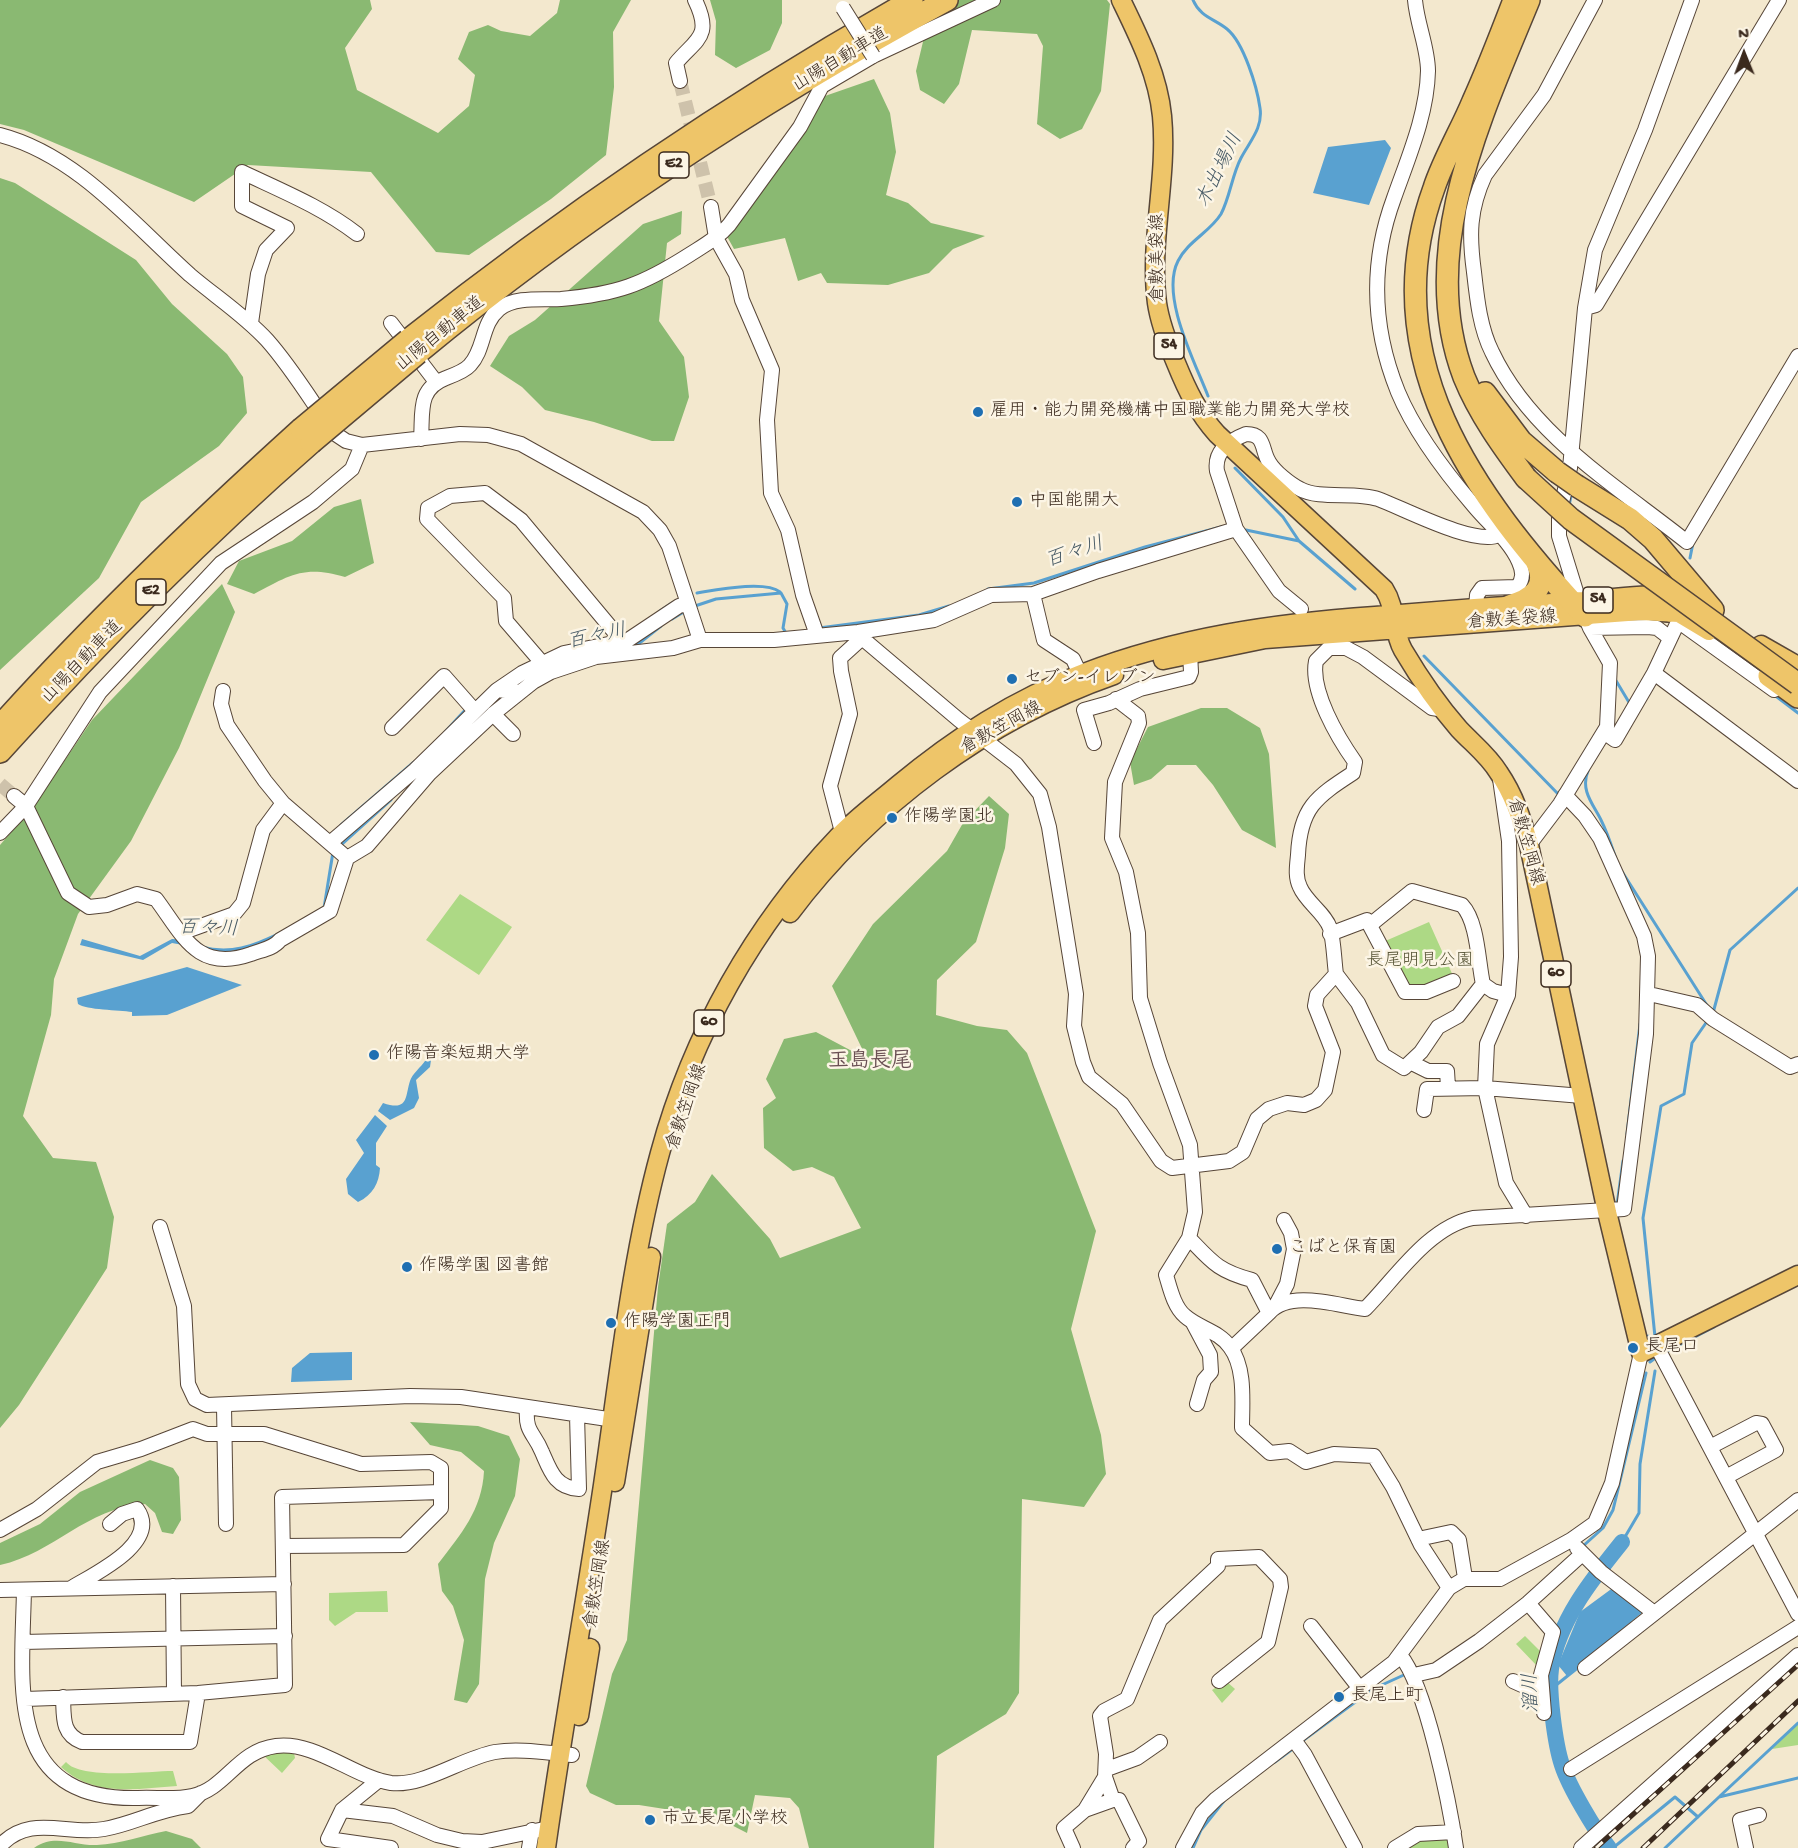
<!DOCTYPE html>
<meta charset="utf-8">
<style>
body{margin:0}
#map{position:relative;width:1798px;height:1848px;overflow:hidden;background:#f3e8ce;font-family:"Gochi Hand",sans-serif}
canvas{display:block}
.north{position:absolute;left:1714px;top:24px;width:60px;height:60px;-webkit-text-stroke:4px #fcf5e5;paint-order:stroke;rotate:359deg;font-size:16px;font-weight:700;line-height:24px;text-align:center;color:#3b2a1e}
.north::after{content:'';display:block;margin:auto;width:21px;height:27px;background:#3b2a1e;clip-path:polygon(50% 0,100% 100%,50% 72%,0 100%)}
</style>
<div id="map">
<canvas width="1798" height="1848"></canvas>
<div class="north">N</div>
</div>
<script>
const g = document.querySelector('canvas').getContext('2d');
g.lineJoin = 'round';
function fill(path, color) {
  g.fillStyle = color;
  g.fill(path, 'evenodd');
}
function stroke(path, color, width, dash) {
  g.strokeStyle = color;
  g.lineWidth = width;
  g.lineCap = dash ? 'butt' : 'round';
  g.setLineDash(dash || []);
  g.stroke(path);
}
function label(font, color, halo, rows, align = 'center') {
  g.font = font + ' "Gochi Hand","Klee One",sans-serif';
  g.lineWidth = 5;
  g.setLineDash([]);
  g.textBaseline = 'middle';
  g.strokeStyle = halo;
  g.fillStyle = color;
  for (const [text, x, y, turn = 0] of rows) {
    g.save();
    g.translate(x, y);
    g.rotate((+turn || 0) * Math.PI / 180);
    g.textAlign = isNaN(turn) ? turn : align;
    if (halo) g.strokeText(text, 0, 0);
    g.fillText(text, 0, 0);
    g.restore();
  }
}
fill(new Path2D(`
 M 460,894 L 512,927 L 479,975 L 426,940 Z
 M 1429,922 L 1454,978 L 1422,989 L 1407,988 L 1383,942 Z
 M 387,1591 L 388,1612 L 356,1612 L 335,1626 L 329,1620 L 329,1593 Z
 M 1525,1636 L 1541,1652 L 1538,1667 L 1516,1644 Z
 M 1226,1681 L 1235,1689 L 1222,1703 L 1212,1690 Z
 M 1798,1724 L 1798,1745 L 1772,1749 Z
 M 281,1751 L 294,1753 L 295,1758 L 282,1773 L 262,1754 Z
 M 66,1762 C 81,1780 150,1771 173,1771 L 177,1786 C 135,1789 94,1797 61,1767 Z
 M 1452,1834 L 1454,1848 L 1402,1848 L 1421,1836 Z`), '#add985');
fill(new Path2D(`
 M 0,0 L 370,0 L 372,9 L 345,48 L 357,90 L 438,133 L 469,106 L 475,75 L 458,59 L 469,32 L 488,25 L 501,31 L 530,36 L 557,13 L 560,0 L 631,0 L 613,32 L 614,87 L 606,155 L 551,199 L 469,255 L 436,252 L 371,172 L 248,165 L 194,202 L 24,130 L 0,124 Z
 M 710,0 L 782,0 L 782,23 L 770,50 L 736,68 L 715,55 L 716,21 Z
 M 933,0 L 1107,0 L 1110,4 L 1101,91 L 1082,129 L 1060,139 L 1037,124 L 1043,46 L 1037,34 L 972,30 L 959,84 L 944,104 L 920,90 L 916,71 Z
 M 874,79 L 890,113 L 896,152 L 886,195 L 908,203 L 931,223 L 985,236 L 953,249 L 929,273 L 888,285 L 827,283 L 821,273 L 798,281 L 785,238 L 734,249 L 724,231 L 805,125 L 825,96 Z
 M 0,178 L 15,183 L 136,260 L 172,304 L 227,354 L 243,377 L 247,413 L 219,446 L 141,502 L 99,578 L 0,670 Z
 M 682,211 L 681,234 L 667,243 L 659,321 L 684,357 L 689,397 L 674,441 L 652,441 L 594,422 L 545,410 L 522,387 L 490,366 L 509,336 L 535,320 L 643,224 Z
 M 361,499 L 374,563 L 345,577 C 304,565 290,575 254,594 L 227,584 L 239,561 L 292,541 L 334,507 Z
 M 222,584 L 235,612 L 179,748 L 131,841 L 78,914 L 54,979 L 51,1015 L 23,1116 L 53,1158 L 96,1162 L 114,1217 L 107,1268 L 19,1405 L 0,1428 L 0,845 L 34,806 L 92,720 Z
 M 1201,708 L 1227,708 L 1260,728 L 1269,754 L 1276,848 L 1242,830 L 1213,785 L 1196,765 L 1167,765 L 1151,779 L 1134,785 L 1130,762 L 1148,727 Z
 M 989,796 L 1009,814 L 1005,848 L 976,942 L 937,980 L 936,1015 L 977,1026 L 1007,1030 L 1027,1053 L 1096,1231 L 1071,1329 L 1101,1435 L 1106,1474 L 1084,1507 L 1022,1499 L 1019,1693 L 1006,1714 L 937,1756 L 934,1848 L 809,1848 L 799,1808 L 790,1798 L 755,1795 L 747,1833 L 716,1817 L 639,1805 L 616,1805 L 590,1793 L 586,1786 L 612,1674 L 627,1640 L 658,1287 L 667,1224 L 695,1202 L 712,1174 L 770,1239 L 780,1258 L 861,1228 L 834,1177 L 812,1167 L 793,1171 L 764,1148 L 763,1108 L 776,1098 L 766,1079 L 784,1039 L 816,1032 L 867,1059 L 832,986 L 873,924 L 947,851 L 963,823 Z
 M 410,1422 L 478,1426 L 509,1436 L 520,1459 L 515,1496 L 494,1543 L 485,1579 L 479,1684 L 467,1703 L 454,1700 L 464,1640 L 453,1606 L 442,1591 L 438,1564 C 461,1534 482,1510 484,1471 L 461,1452 L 430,1445 Z
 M 150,1460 L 173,1468 L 179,1477 L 181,1520 L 173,1534 L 162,1532 L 155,1513 L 145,1504 C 85,1508 55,1553 0,1565 L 0,1543 L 40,1524 L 80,1492 Z
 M 166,1831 L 192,1839 L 201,1848 L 34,1848 C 55,1833 74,1846 97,1845 C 120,1844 144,1835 166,1831 Z`), '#8ab972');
fill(new Path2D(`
 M 1385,140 L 1391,148 L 1369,205 L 1313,193 L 1328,147 Z
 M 291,926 L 273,939 L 240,950 L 221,952 L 172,943 L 143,960 L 80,945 L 82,939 L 140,956 L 172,939 C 185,939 196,944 209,947 C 239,953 265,939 291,926 Z
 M 187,967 L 242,985 L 167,1015 L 132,1016 L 132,1012 C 119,1010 86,1010 78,1004 L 77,998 Z
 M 431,1060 L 430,1067 L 416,1080 L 419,1098 L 414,1108 L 390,1120 L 378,1111 L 383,1103 C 409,1112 405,1096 410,1081 C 412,1074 421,1067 425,1061 Z
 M 375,1115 L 387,1126 L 376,1143 L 376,1165 L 380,1168 C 379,1183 373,1195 358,1202 L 348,1194 L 346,1179 L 364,1153 L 356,1140 Z
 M 352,1352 L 352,1380 L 291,1382 L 292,1368 L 310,1353 Z
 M 1614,1587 L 1644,1611 L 1567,1676 L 1558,1665 L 1580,1612 Z`), '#59a1d0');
stroke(new Path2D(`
 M 1193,0 C 1200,17 1215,19 1227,29 C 1244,43 1257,87 1260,108 C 1263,128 1250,141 1241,158 C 1232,175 1230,197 1221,214 C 1210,232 1188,241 1178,261 C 1160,296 1195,362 1208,396
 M 1235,468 L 1283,517 L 1299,541 L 1355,589
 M 1569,506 L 1572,491
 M 1246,530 L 1299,541
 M 1690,558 L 1693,543
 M 988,589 L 1034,583 L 1145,547 L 1221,527
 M 697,593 C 716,590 765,580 780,592
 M 692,607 L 716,599 L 781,593 L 787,604 L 783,628 L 786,633
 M 660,611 L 672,603
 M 672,619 L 687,610
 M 819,628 L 919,615 L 949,606
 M 630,646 L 637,645 L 661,626
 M 1424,656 L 1561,797
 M 1615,679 L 1630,704
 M 1773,694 L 1798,713
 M 483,713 L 503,696
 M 445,732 L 467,708
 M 1588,771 C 1580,790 1593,804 1601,820 C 1607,832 1611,844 1615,856
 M 341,825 L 414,762
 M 340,846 L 391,800
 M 1621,870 L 1708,1007
 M 324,908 L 333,852
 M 1713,1013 L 1730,950 L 1798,888
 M 1627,1134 L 1640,1024
 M 1617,1205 L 1623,1161
 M 1645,1336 L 1655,1337 L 1643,1218 L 1661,1106 L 1684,1094 L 1692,1043 L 1708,1020
 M 1664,1353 L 1714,1327
 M 1650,1362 L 1658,1356
 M 1622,1542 L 1639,1513 L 1640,1464 L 1655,1371
 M 1582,1547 L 1603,1528 L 1613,1510 L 1646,1373
 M 1550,1690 L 1580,1666
 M 1301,1742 L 1373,1689 L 1406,1674
 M 1275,1762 L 1294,1748
 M 1720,1796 L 1798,1723
 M 1193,1848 L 1201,1830 L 1224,1801
 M 1613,1848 L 1675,1797 L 1698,1817
 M 1665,1848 L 1719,1797 L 1798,1778`), '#59a1d0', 3);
stroke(new Path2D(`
 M 1609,1848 C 1595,1830 1569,1787 1562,1765 C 1555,1744 1548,1690 1551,1669 C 1558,1621 1593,1578 1622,1542`), '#59a1d0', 16);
stroke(new Path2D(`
 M 680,81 L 711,207
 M 0,784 L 14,796`), '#cec2ab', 14, [14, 7]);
const minor = new Path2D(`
 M 1415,0 C 1417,24 1428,48 1428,71 C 1427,115 1408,158 1394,198 C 1370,263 1372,328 1398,392 C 1415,433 1445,472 1474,506 C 1488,523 1510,541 1519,562 C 1523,571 1524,579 1517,587 L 1482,588 L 1477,595 L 1476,609
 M 1595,0 L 1544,95 L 1485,175 C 1469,210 1469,235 1474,272 C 1477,299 1480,328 1492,352 C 1531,435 1618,487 1687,542 L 1798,356
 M 680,81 L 676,63 C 696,39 713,37 695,0
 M 0,135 C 77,155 133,224 190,275 C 216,297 244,315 267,340 C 292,368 312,402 334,433 L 346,441 L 362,445 L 460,434 L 488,435 L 521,444 L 643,512 L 660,530 L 669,546 L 700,640
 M 711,207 L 716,238 L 736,274 L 742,300 L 772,370 L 767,420 L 771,493 L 788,530 L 803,595 L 817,635
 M 1585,308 L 1596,305 L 1779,0
 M 251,323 L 258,274 L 266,250 L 287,228 L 242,206 L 242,172 C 282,191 322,207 357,234
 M 391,323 L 436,382
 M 421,439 C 423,412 417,389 446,378 C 454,375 465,371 470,365 C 485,349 481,324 499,309 C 515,296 543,300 561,299 C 617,294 642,285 689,255 C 703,246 718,238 729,225 L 800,127 L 822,86 L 873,56 L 993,0
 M 1033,594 L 1044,640 L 1073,659 L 1080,674
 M 1301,609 L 1279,591 L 1236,529 L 1217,471 C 1214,452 1228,441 1246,434 C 1266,434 1261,450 1269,462 C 1275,472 1290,484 1300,489 C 1320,500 1355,491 1378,499 C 1405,509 1474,546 1499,535
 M 1590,628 L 1648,627 L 1657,628 L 1670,638
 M 858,632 L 862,638 L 959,720 L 1016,764 L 1040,794 L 1049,827 L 1076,994 L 1074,1026 L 1083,1062 L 1089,1077 L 1122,1104 L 1161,1161 L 1172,1168 L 1229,1161 L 1243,1152 L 1257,1119 L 1269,1109 L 1287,1103 L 1304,1105 L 1316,1100 L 1325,1090 L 1333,1052 L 1315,1006 L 1317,995 L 1336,974 C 1334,960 1334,942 1330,928 C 1325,913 1306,902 1300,887 C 1295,877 1297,866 1298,855 C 1300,808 1316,797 1353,773 L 1355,762 C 1338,738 1310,691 1316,661 L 1329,648 L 1346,648 L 1363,657 L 1432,708 L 1445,710
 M 543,664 L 506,621 L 504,598 L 427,519 L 428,508 L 450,496 L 485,493 L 521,520 L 622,641
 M 1654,673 L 1798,781
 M 497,690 L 522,673 L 564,653 L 628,640 L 679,606 L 686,604
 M 223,691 L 221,704 L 227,725 L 265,781 L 283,803 L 347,858
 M 1116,699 L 1138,716 L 1139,723 L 1115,782 L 1112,838 L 1126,872 L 1138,933 L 1140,998 L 1160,1063 L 1190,1145 L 1195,1212 L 1189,1238 L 1166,1275 C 1170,1288 1174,1307 1185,1316 C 1198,1328 1219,1331 1230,1347 C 1246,1368 1242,1403 1242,1428 L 1270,1453 L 1289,1451 L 1306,1462 L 1334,1454 L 1374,1456 L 1393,1487 L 1421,1545 L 1449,1588
 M 392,728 L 444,676 L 474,710
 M 1605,733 L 1615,740 L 1654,673 L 1677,624 L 1682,624 L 1774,690
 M 513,734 L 493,714 L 533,682 L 551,672 L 596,657 L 673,648 L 700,640 L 774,640 L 858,632 L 934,620 L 991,595 L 1033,594 L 1098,571 L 1236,529
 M 1094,743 L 1084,710 L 1109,703 L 1140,689 L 1189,677 L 1191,672 L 1190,653
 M 1500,779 L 1509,841 L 1511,957 L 1508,995 L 1487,1044 L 1485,1088 L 1506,1183 L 1526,1216
 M 14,796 L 26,806 L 68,893 L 89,907 L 107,905 L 137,894 L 156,899 C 183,935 197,973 251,954 C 261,950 273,949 280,940 L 330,911 L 347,858 L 367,846 L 429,774 L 493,714
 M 842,832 L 830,786 L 850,714 L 841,671 L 840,658 L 862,638
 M 0,833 L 26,806 L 100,692 L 221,563 L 313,502 L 352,469 L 362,445
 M 331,842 L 415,770 L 497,690 L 520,692
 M 1529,845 L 1560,804 L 1607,727 L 1610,663 L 1590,628 L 1579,601 L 1559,536 L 1559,515 L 1570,468 L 1585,308 L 1595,250 L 1645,130 L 1692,0
 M 1370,925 L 1412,891 L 1462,905 C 1478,922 1478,962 1483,984 L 1493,991 L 1508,995
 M 181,933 L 234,914 L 243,903 L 263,830 L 283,803
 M 1330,934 L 1367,920 L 1405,992 L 1426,992 L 1453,981
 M 1336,974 L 1358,1003 L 1383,1055 L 1404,1068 L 1421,1052 L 1438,1027 L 1458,1016 L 1483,984
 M 1649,994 L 1697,1005 L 1713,1019 L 1790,1067 L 1798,1064
 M 1412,1063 L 1428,1071 L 1447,1071 L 1448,1087
 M 1424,1110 L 1427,1089 L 1485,1088 L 1582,1096
 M 160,1227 L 184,1306 L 188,1384 L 195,1399 L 207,1405 L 410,1396 L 461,1397 L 621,1421
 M 1189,1238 C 1212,1262 1218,1271 1252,1280 L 1269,1313 C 1290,1289 1338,1306 1365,1309 C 1395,1279 1428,1227 1473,1218 L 1624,1209 L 1646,1034 L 1648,956 L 1644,936 L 1600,838 L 1585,816 L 1565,795
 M 1276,1305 L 1287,1284 L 1294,1249 L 1291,1233 L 1284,1220
 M 1192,1321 L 1210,1355 L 1211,1372 L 1204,1380 L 1197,1404
 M 1657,1347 L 1798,1614
 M 1232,1348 L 1269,1313
 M 224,1406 L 226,1524
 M 527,1408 C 525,1433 534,1432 542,1452 C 550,1470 555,1488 579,1489 L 577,1415
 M 1710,1447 L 1756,1423 L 1762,1424 L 1776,1450 L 1726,1477
 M 0,1530 L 37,1509 L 97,1462 L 141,1449 L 193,1429 L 207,1434 L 264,1434 L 361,1464 L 431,1462 L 441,1468 L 441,1508 L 404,1545 L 283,1546
 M 1418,1539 L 1451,1532 L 1459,1540 L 1465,1578
 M 1577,1548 L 1601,1572 L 1653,1612
 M 173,1586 L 174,1694
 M 71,1588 C 94,1574 161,1543 137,1509 L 122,1514 L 110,1524
 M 0,1590 L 284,1584
 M 24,1590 C 22,1686 4,1801 138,1798 C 155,1797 175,1800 192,1796 C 226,1789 237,1751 276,1746 C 316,1741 353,1777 391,1783 C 423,1787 462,1758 495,1752 C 519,1748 548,1753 572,1755
 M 1528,1603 L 1553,1632 L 1541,1675 L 1544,1713
 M 1311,1626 L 1361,1690
 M 23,1642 L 285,1636
 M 1400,1655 C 1426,1685 1450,1806 1456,1848
 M 1585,1668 L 1798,1500
 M 1414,1675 L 1436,1670 L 1479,1641 L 1528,1603 L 1581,1555
 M 1513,1681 L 1542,1694
 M 63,1697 C 64,1716 61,1734 82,1742 L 190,1742 L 198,1693
 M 25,1699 L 198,1693 L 285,1685 L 282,1497 L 441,1492
 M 1294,1740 L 1305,1755 L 1355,1848
 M 1107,1769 L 1137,1758 L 1160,1742
 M 1571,1769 L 1798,1627
 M 379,1780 L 342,1810 L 328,1839 L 391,1848
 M 342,1810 L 393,1816 L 437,1835 L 462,1841 L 482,1842 L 549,1828
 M 1085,1810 L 1113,1800
 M 0,1846 C 30,1813 67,1836 104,1829 C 133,1824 156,1810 188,1806 L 201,1793
 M 529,1848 L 532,1830
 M 1073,1848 L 1064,1828 L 1085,1810 L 1105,1777
 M 1133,1848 L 1139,1841 L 1119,1800 L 1113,1800 L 1105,1777 L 1106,1754 L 1100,1716 L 1104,1711 L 1127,1699 L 1160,1620 L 1218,1566 L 1218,1559 L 1259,1557 L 1280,1579 L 1281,1587 L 1268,1642 L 1219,1681
 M 1183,1848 L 1202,1813 L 1216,1799 L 1394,1662 L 1449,1588 L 1464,1579 L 1500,1579 L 1571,1540 L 1595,1523 L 1612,1483 L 1641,1353
 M 1395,1848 L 1418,1834 L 1454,1832
 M 1581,1848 L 1798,1655
 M 1746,1848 L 1740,1820 L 1759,1815`);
const major = new Path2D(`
 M 1121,0 C 1139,37 1158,75 1162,116 C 1168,178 1149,241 1157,303 C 1160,324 1168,344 1176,363 C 1187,390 1198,413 1217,434 L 1384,589 C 1397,609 1392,631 1403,650 C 1419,677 1438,705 1459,729 C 1473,744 1488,755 1499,773 C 1514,795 1522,819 1529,845 L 1607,1212 L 1641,1353 L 1798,1275
 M 1761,645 L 1798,666
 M 1163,660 L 1265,639 L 1641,611 L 1679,613 L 1709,631
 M 790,913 C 870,806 988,719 1114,675
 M 615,1482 L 651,1257
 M 579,1716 L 590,1648
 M 546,1848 C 563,1727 585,1606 603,1485 C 619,1377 631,1259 660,1153 C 692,1035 754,925 838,837 C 856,818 878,802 898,785 C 955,738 1014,699 1084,673 C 1178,637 1275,623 1375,616 C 1444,610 1513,605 1583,601 C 1615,598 1649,593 1681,596`);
const highway = new Path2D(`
 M 1514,0 C 1501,34 1488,68 1473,101 C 1461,130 1444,158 1434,188 C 1372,358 1474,496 1585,616
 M 408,340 C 567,214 735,100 912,0
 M 418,353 C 581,218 761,101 947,0
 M 1485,393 L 1521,441 L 1557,472
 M 1526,478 C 1503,447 1479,414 1464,377 C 1416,251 1481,117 1529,0
 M 1577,486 L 1630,519 L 1653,539 L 1713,610
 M 1509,606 C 1533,599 1549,587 1536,561
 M 1670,611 L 1685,601 L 1688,586
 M 1769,676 L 1798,697
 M 0,726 C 94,621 196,524 301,429
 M 0,752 C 98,643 201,539 311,443`);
stroke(minor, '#574638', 16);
stroke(major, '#574638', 21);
stroke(highway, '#574638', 24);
stroke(minor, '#fff', 14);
stroke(major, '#eec569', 18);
stroke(highway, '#eec569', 21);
const rail = new Path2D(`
 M 1596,1848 L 1798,1665
 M 1643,1848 L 1798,1701`);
stroke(rail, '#3b2a1e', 5);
stroke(rail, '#fcf5e5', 3, [9]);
const minorBridge = new Path2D(`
 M 843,8 L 873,56`);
const highwayBridge = new Path2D(`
 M 301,429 L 408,340
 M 311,443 L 418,353
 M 1557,472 L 1577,486
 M 1526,478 L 1571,519 L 1798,684`);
stroke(minorBridge, '#574638', 16, []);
stroke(highwayBridge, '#574638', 24, []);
stroke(minorBridge, '#fff', 14);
stroke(highwayBridge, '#eec569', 21);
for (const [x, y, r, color] of [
 [978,412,6,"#1f6fb2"],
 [1017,502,6,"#1f6fb2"],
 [1012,679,6,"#1f6fb2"],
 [892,818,6,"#1f6fb2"],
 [374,1055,6,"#1f6fb2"],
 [1277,1249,6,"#1f6fb2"],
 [407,1267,6,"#1f6fb2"],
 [611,1323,6,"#1f6fb2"],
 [1633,1348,6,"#1f6fb2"],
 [1339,1697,6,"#1f6fb2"],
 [650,1820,6,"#1f6fb2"]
]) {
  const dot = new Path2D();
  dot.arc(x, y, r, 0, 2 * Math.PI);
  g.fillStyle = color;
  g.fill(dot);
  stroke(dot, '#fcf5e5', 2);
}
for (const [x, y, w] of [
 [674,165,30],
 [1169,346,30],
 [151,592,30],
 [1598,600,30],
 [1556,974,30],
 [709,1023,30]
]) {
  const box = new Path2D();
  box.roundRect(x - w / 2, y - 13, w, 26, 4.5);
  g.fillStyle = '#fcf5e5';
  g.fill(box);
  stroke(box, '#3b2a1e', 1.5);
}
label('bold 16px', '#3b2a1e', null, [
 ["E2",674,165],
 ["54",1169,346],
 ["E2",151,592],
 ["54",1598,600],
 ["60",1556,974],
 ["60",709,1023]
]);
label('18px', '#3b2a1e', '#fcf5e5', [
 ["山陽自動車道",841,61,-31],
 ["倉敷美袋線",1159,258,-90],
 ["山陽自動車道",441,335,-39],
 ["倉敷美袋線",1512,621,-4],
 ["山陽自動車道",83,663,-46],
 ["倉敷笠岡線",1002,729,-29],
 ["倉敷笠岡線",1524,842,74],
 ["倉敷笠岡線",688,1107,-71],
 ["倉敷笠岡線",599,1584,-81]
]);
label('18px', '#3b2a1e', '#fcf5e5', [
 ["雇用・能力開発機構中国職業能力開発大学校",990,412],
 ["中国能開大",1029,502],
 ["セブン-イレブン",1024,679],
 ["作陽学園北",904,818],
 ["作陽音楽短期大学",386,1055],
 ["こばと保育園",1289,1249],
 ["作陽学園 図書館",419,1267],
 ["作陽学園正門",623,1323],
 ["長尾口",1645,1348],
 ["長尾上町",1351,1697],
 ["市立長尾小学校",662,1820]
], 'left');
label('18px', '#585638', '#fcf5e5', [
 ["長尾明見公園",1420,962]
]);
label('italic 20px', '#475a65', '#fcf5e5', [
 ["木出場川",1221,171,-64],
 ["百々川",1075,554,-18],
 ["百々川",597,638,-12],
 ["百々川",208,930,2],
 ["溜川",1533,1693,-92]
]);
label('bold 21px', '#6a5054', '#fcf5e5', [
 ["玉島長尾",870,1063]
]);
</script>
